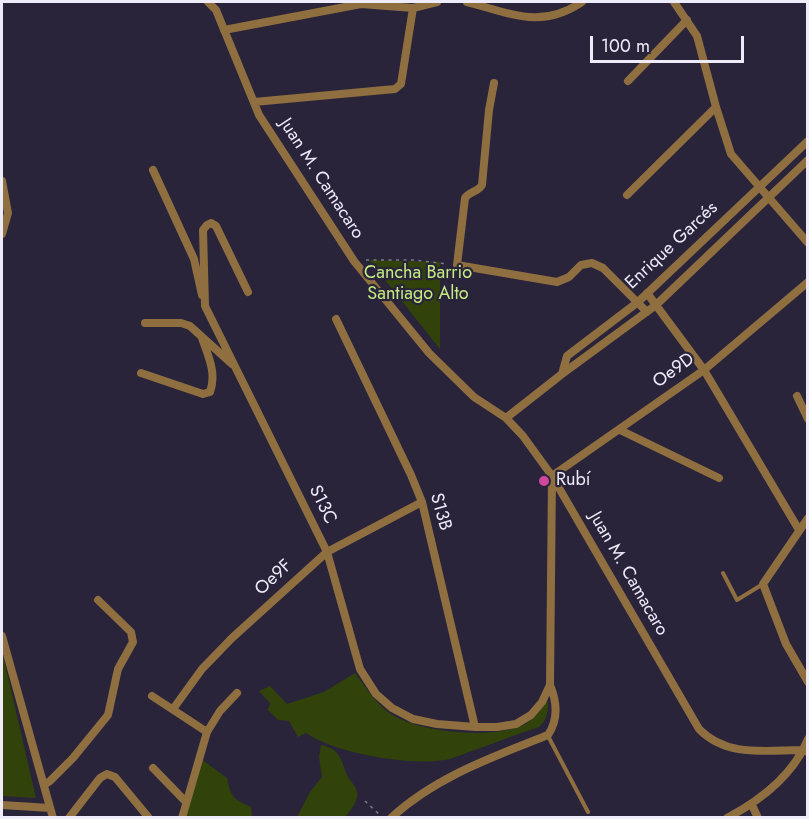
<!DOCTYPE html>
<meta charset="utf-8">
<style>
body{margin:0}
#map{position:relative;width:809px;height:819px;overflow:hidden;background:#29243a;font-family:Jost,sans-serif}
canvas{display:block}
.frame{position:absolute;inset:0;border:3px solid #eeecfb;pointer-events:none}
.scale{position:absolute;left:590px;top:36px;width:154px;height:27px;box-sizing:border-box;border:3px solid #eeecfb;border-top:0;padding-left:8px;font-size:18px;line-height:21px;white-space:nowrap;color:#eeecfb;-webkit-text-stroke:4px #29243a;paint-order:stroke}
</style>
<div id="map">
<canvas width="809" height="819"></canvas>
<div class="frame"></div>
<div class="scale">100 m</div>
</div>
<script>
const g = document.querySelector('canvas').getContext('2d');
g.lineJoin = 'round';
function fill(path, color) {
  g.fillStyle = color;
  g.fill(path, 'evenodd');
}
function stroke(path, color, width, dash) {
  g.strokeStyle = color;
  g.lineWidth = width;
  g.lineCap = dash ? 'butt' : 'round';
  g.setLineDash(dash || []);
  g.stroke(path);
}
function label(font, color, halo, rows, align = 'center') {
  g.font = font + ' Jost,sans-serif';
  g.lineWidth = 4.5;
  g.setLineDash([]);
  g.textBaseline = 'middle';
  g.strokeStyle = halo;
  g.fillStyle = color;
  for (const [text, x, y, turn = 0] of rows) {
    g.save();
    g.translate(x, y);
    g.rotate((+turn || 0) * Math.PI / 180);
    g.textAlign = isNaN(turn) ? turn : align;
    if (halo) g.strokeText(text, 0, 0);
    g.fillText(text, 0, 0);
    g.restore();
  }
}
fill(new Path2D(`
 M 369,260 L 440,262 L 440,349 Z
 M 2,651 L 36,798 L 2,796 Z
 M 355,673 C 365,686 374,701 388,712 C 415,732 486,739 518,727 C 532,723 540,711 548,700 C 548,711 548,719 539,727 C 514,735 490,745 466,753 C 459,756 451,759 444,760 C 409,766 334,753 306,733 L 298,737 L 289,721 L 278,720 L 268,710 L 270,703 L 259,691 L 270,686 L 287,704 L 324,692 Z
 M 321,745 C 340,749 341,759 347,775 C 350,781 356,786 357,792 C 359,800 350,812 345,817 L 297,817 L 310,792 L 322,777 L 319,757 Z
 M 201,759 L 227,778 C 231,797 233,799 251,807 L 252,817 L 185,818 Z`), '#31430a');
stroke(new Path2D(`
 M 366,260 L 414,260 L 448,264
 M 365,801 L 382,817`), '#7c798c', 1.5, [3, 4.5]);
stroke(new Path2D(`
 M 808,42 L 808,47
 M 723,573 L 737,600 L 763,584
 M 548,736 L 588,812`), '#8f6e40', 4);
stroke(new Path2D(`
 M 208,2 L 216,10 L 259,115 L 354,261 L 429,353 L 474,397 L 506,418 L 523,436 L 552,476 L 699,729 C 727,758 767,750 803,750 L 808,752
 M 360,2 L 361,4 L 413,8 L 437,2
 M 467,2 C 510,13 541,30 582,2
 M 674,2 L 697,36 L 716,107 L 731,154 L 808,243
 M 224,30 L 361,4
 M 628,81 L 687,20
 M 494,83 L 489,110 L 482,185 C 478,192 470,191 465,198 L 457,265 L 557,282 L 569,277 L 581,265 L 592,263 L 603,268 L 647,312
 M 254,102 L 395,89 L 401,84 L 413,8
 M 153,170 L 194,259 L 202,295
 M 2,181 L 8,213 L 2,234
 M 627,195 L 716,107
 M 248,292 L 216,226 L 211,223 L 207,225 L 203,230 L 205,306 L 327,552 L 360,669 L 376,694 L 392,708 L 413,719 L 437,724 L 475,727 L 497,727 L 516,724 L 531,715 L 542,702 L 550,685
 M 647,293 L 704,370 L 799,530
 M 336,319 L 411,475 L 422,502 L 475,727
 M 145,323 L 181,323 L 190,326 L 232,364
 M 141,373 L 203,394 L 210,392 C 217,373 208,356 202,338
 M 562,374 L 567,356 L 638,302 L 808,141
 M 797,396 L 808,419
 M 506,418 L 562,374 L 656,305 L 808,160
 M 620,430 L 719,478
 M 808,518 L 763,584 L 786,644 L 808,682
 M 2,636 L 53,818
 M 152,696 L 207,732
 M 173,709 L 202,669 L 232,638 L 327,552 L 422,502
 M 153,768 L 186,802
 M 44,785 L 50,781 L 73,758 L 108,715 L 118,669 L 133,642 L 131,632 L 98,600
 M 2,805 L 50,808
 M 752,805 L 758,818
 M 69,818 L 100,778 L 107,774 L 115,777 L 149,818
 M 182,818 L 207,732 L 220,711 L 237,693
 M 391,818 C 435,777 493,757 548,735 C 559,719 557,702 550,685 L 552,476 L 704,370 L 808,282
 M 727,818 C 761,800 793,776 808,739`), '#8f6e40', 8);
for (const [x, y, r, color] of [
 [544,481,6,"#d1479c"]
]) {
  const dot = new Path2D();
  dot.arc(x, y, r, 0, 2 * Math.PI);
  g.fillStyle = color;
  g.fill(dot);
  stroke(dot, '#29243a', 2);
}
label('18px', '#eeecfb', '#29243a', [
 ["Juan M. Camacaro",321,179,57],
 ["Enrique Garcés",672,246,-43],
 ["Oe9D",674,371,-36],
 ["S13C",322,505,64],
 ["S13B",440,512,74],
 ["Juan M. Camacaro",628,574,60],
 ["Oe9F",274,578,-43]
]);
label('18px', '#c5eb83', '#29243a', [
 ["Cancha Barrio",418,274],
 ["Santiago Alto",418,295]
]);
label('18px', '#eeecfb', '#29243a', [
 ["Rubí",556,481]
], 'left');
</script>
